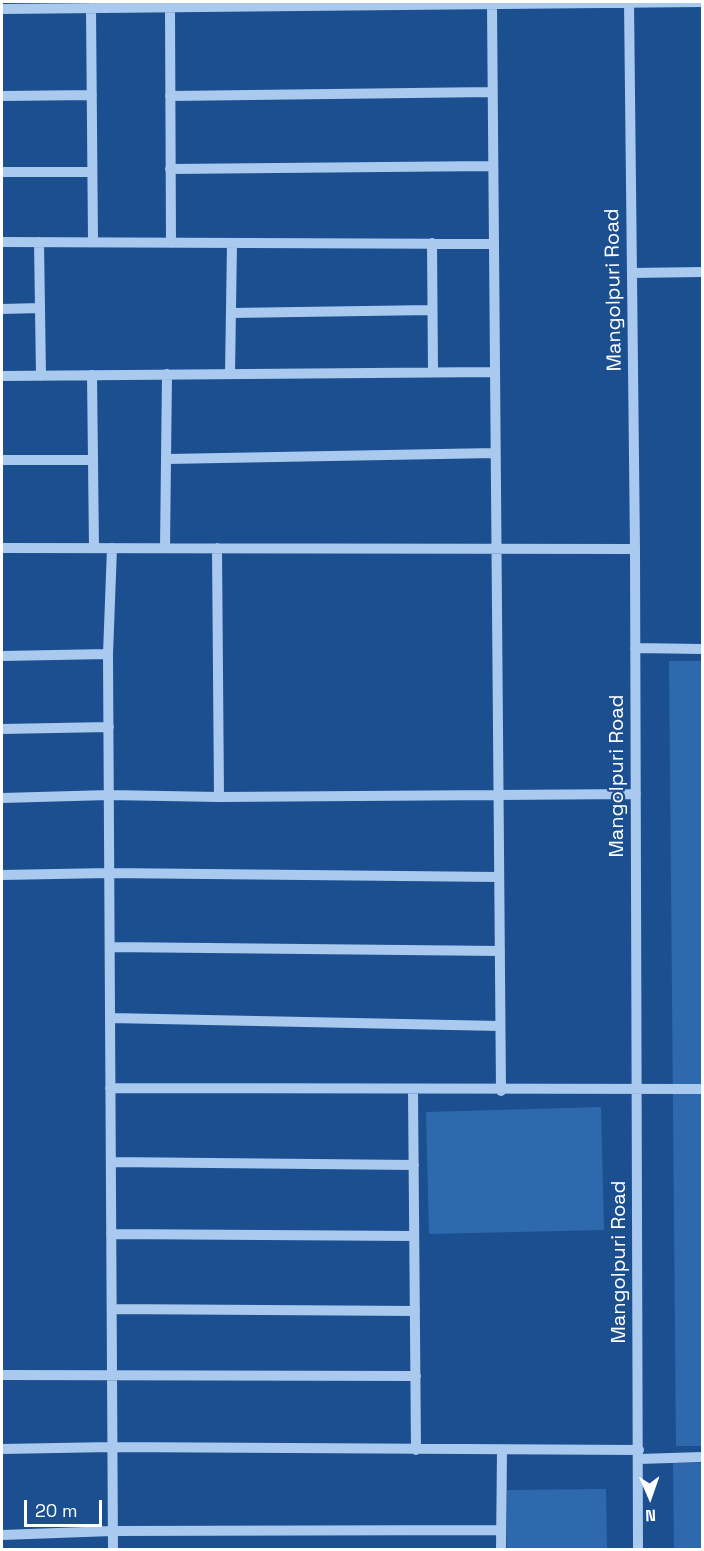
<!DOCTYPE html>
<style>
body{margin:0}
#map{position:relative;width:704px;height:1551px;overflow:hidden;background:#1b4f8f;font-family:"Space Grotesk",sans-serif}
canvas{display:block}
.frame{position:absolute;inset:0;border:3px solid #fff;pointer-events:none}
.north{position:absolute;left:620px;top:1467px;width:60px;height:60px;-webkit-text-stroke:4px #1b4f8f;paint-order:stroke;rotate:178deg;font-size:16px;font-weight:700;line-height:24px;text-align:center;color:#fff}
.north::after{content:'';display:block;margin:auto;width:21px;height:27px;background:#fff;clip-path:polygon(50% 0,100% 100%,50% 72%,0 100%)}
.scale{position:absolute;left:24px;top:1500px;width:78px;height:27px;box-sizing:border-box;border:3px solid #fff;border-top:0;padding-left:8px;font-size:18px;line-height:21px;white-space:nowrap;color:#fff;-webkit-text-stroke:4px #1b4f8f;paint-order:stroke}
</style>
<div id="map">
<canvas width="704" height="1551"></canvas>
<div class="frame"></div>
<div class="north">N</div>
<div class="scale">20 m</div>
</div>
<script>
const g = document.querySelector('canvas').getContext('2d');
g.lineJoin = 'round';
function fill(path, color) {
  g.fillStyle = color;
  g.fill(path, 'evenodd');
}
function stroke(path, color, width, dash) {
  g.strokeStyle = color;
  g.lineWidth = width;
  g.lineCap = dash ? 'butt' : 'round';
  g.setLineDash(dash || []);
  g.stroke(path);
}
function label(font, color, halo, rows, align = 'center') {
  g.font = font + ' "Space Grotesk",sans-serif';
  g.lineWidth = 4.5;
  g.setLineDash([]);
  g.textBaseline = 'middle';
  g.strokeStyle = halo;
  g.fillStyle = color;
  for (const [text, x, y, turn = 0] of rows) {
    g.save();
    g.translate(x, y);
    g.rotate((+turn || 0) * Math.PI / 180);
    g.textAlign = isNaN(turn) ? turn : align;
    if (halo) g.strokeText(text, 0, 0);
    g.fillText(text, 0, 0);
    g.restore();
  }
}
fill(new Path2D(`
 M 669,661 L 702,661 L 702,1446 L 676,1446 Z
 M 601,1107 L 604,1230 L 429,1234 L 426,1112 Z
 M 673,1463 L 702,1463 L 702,1549 L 674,1549 Z
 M 606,1489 L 607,1549 L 507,1549 L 507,1490 Z`), '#2e69ad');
stroke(new Path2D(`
 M 629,2 L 635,549 L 638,1550
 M 492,5 L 501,1091
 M 91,8 L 93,242
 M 170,8 L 171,243
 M 2,9 L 702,2
 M 2,96 L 92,95
 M 170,96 L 492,92
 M 170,169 L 492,166
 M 2,172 L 92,172
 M 2,242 L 493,244
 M 39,242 L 41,376
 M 432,243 L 433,372
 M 632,273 L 702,272
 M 2,309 L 40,308
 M 231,313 L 432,310
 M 230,374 L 232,243
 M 92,375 L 94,548
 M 2,376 L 493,372
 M 167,459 L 495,453
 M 2,460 L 93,460
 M 2,548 L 635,549
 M 112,548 L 108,654 L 113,1550
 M 165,548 L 167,374
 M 217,548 L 219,797
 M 635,648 L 702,649
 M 2,656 L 108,654
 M 2,729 L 109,727
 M 2,798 L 109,795 L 219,797 L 636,794
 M 2,875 L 109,873 L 499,877
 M 110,947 L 500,951
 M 110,1018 L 500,1026
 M 110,1088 L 702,1089
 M 413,1091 L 416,1450
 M 111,1162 L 414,1165
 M 111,1234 L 414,1236
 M 112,1309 L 415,1311
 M 2,1375 L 416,1376
 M 2,1449 L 112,1447 L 639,1450
 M 639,1459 L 702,1457
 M 2,1535 L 112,1531 L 501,1530
 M 501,1550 L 502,1450`), '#a9c9ee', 10);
label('20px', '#fff', '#1b4f8f', [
 ["Mangolpuri Road",614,290,-91],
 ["Mangolpuri Road",618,776,-90],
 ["Mangolpuri Road",620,1262,-90]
]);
</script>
